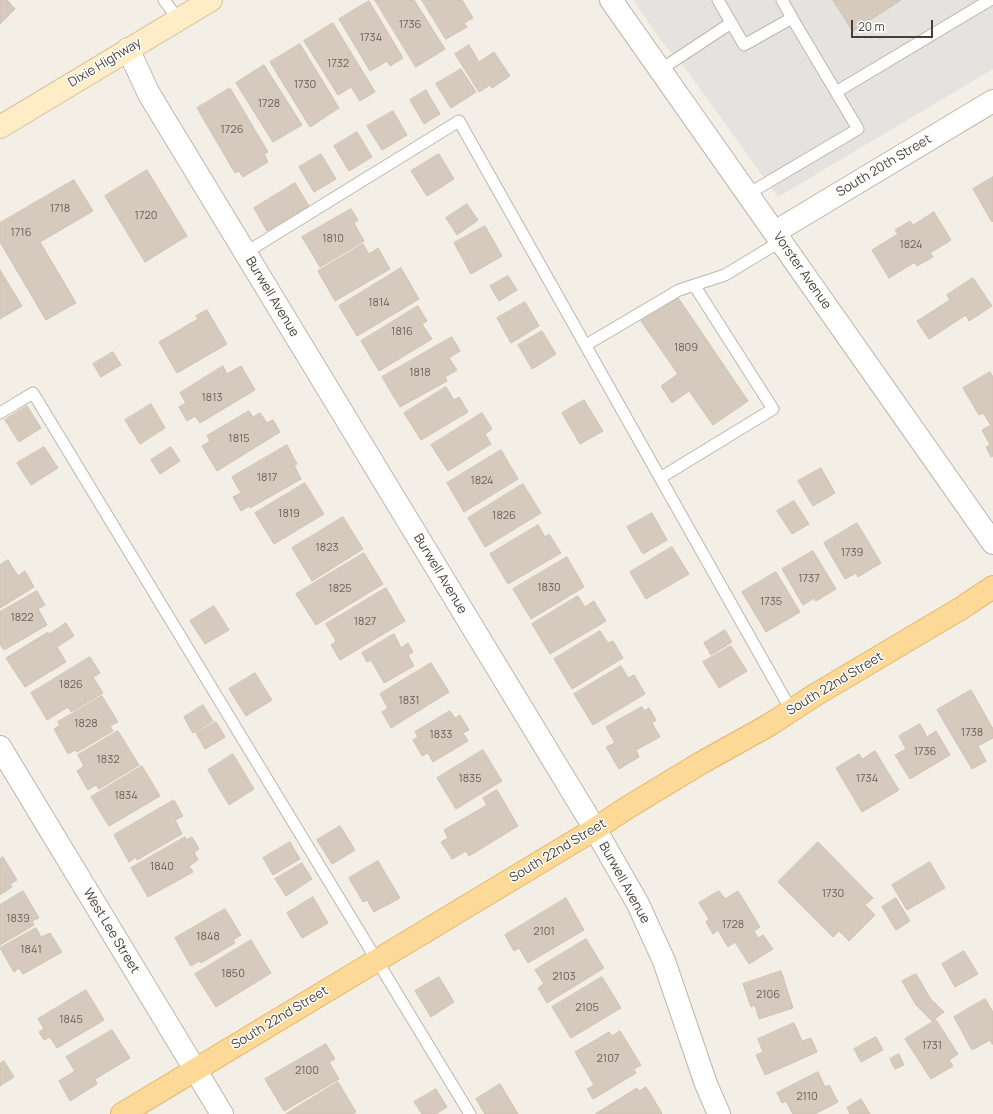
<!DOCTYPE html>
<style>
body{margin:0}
#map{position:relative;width:993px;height:1114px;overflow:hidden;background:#f3efe7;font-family:Manrope,sans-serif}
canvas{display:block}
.scale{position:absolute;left:851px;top:20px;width:82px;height:18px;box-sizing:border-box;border:2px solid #463f36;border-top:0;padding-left:5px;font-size:12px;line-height:14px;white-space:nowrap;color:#463f36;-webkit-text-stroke:3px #fff;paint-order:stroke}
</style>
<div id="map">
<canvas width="993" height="1114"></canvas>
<div class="scale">20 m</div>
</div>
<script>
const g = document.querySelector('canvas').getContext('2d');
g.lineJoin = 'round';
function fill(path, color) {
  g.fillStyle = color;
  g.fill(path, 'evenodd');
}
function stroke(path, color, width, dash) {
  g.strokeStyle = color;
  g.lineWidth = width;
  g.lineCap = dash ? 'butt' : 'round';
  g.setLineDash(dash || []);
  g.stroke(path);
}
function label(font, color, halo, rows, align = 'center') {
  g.font = font + ' Manrope,sans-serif';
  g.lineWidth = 3;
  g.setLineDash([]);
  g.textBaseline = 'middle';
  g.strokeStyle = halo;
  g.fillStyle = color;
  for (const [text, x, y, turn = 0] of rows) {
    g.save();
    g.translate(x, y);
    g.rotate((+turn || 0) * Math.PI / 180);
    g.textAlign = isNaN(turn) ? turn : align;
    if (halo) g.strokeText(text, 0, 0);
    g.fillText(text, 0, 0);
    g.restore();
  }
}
fill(new Path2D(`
 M 633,0 L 993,0 L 993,69 L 778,197 L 685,68 L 662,42 Z`), '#e5e2df');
const building = new Path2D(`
 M 0,0 L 7,0 L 15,9 L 0,24 Z
 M 375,0 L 414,0 L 445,49 L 416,67 Z
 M 422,0 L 462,0 L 473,18 L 464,23 L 467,27 L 446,39 Z
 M 833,0 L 901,0 L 853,31 Z
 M 369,1 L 403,58 L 390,66 L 387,61 L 370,71 L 339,19 Z
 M 333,23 L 375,92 L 360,101 L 351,87 L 338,95 L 304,41 Z
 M 300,44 L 339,108 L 310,127 L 270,62 Z
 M 469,45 L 479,62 L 494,52 L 510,76 L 492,88 L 490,85 L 479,92 L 455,54 Z
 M 264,65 L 302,125 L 273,142 L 236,83 Z
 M 461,69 L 476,92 L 451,108 L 436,84 Z
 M 230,88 L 268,152 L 264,154 L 268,162 L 243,177 L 239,171 L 235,173 L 197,108 Z
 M 426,90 L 440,114 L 424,124 L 410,100 Z
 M 393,111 L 407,135 L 382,150 L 367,126 Z
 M 357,132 L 372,157 L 349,171 L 334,146 Z
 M 321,154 L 336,179 L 314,192 L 299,167 Z
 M 439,154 L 454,179 L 427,196 L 411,171 Z
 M 147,170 L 187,236 L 145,262 L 105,196 Z
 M 993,177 L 993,221 L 992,222 L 973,189 Z
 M 74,180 L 93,211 L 40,242 L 76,303 L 46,320 L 0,242 L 0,223 Z
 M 295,183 L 309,206 L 267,231 L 254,208 Z
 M 467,204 L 478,220 L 457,235 L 446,218 Z
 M 351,209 L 358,220 L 354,223 L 364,241 L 320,267 L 302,237 Z
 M 934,212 L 951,240 L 930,253 L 933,257 L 917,266 L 915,262 L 889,278 L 872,250 L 898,234 L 895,230 L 910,221 L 913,225 Z
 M 485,226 L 502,256 L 471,274 L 454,243 Z
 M 363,244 L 369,254 L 378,248 L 390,269 L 335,301 L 318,271 Z
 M 401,268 L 419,299 L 357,336 L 339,306 Z
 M 0,270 L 22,306 L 0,319 Z
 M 508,276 L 517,290 L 499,301 L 490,286 Z
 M 973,278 L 992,306 L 969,321 L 966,315 L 929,339 L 917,321 L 950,300 L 947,295 Z
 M 677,296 L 748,401 L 713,425 L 689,391 L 672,403 L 661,386 L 678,374 L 641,321 Z
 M 525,302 L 539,326 L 511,343 L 497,318 Z
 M 418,306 L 427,321 L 422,324 L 432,339 L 379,371 L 361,341 Z
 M 207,310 L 227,344 L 177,373 L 159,342 L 198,319 L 196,316 Z
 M 542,331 L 556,354 L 532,369 L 518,345 Z
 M 452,337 L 460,351 L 449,358 L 457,370 L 445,377 L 447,381 L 400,407 L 382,377 Z
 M 113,352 L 121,365 L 101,377 L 93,364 Z
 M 223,366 L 227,374 L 241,366 L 255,390 L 200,423 L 195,416 L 187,421 L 179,407 L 186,403 L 180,393 Z
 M 990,372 L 993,377 L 993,456 L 991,457 L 986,447 L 990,445 L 982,430 L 991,425 L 983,413 L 979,415 L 963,388 Z
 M 446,387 L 454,400 L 459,397 L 468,412 L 421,440 L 404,413 Z
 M 584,400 L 603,431 L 580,444 L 562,413 Z
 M 151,404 L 165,428 L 140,444 L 125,420 Z
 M 27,406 L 41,428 L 19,442 L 5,420 Z
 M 249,411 L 253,417 L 260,413 L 267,423 L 273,420 L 280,432 L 217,471 L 202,446 L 210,441 L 207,436 Z
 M 482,413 L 492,429 L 485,434 L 491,444 L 448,471 L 431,445 Z
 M 287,445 L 297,464 L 294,465 L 301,479 L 250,508 L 249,506 L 241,511 L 233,497 L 241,493 L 232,477 Z
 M 44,447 L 58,468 L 31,485 L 17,463 Z
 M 171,447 L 180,461 L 160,474 L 151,460 Z
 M 501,450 L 518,479 L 464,512 L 447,483 Z
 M 821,468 L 835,493 L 813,506 L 798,481 Z
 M 305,483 L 324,514 L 274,544 L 255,513 Z
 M 523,484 L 541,513 L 485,547 L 468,518 Z
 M 794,501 L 809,524 L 792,534 L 777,511 Z
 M 652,513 L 667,540 L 643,554 L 627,527 Z
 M 343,517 L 363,549 L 312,581 L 292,548 Z
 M 857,523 L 881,563 L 858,577 L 856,573 L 845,579 L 824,543 Z
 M 538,525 L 545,537 L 549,534 L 561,553 L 508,584 L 490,554 Z
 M 672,547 L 689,574 L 646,599 L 630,572 Z
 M 813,551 L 836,589 L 816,601 L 814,598 L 803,605 L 782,569 Z
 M 364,553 L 383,584 L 316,625 L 296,594 Z
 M 567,557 L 584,587 L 531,619 L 513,589 Z
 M 8,560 L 18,576 L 25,571 L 34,587 L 0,608 L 0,565 Z
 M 776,572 L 800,612 L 766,632 L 742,592 Z
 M 386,588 L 405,621 L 340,660 L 331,645 L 336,641 L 326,624 Z
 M 37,591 L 45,605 L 38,609 L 47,625 L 4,650 L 0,644 L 0,612 Z
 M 578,596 L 585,607 L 594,601 L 606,621 L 550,654 L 532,624 Z
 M 214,606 L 229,630 L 205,644 L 190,621 Z
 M 66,623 L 74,636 L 57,647 L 66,662 L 25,687 L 6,658 L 48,632 L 49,634 Z
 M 725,630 L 732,642 L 711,655 L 704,643 Z
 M 600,631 L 608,643 L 613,641 L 623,658 L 572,689 L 554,659 Z
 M 394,634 L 401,648 L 408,643 L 413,652 L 408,655 L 414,666 L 384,683 L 371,660 L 367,662 L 362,653 Z
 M 731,646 L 747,671 L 719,688 L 703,662 Z
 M 90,657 L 100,673 L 93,677 L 103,693 L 71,712 L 68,707 L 47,720 L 31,693 Z
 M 431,663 L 449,692 L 391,728 L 382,712 L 388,708 L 380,694 Z
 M 621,666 L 628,678 L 634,675 L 645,694 L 593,725 L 574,694 Z
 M 255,673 L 272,700 L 246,716 L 229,689 Z
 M 971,690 L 993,729 L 993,738 L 978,746 L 986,761 L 972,769 L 937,710 Z
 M 102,696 L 118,722 L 110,726 L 113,731 L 77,752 L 75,750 L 68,754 L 54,729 L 60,725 L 58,722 Z
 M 203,705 L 213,721 L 193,733 L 184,717 Z
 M 642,707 L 644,711 L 649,708 L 656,720 L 652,723 L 660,737 L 636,750 L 639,757 L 619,769 L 606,747 L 615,743 L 606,727 Z
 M 450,711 L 455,718 L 460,715 L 469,730 L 463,733 L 468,741 L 433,762 L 428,753 L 422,756 L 413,740 L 418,737 L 415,732 Z
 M 216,722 L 225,737 L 205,749 L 196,733 Z
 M 920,724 L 927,737 L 936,731 L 950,755 L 910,779 L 895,755 L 906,749 L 899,736 Z
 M 118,731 L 139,765 L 99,789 L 96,785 L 88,790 L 77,771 L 84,766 L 78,755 Z
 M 483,750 L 502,781 L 456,809 L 437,778 Z
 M 875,751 L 899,790 L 862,812 L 836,768 L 859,754 L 862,759 Z
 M 233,754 L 254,789 L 229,805 L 208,770 Z
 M 142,766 L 160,796 L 109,826 L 91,797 Z
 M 497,790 L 518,826 L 469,856 L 466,851 L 452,859 L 441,842 L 448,838 L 444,830 L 487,805 L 483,798 Z
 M 174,800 L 183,816 L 175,820 L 182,834 L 137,860 L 136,857 L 129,862 L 114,835 Z
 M 340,826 L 355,850 L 332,864 L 317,840 Z
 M 185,837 L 186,840 L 192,837 L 199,849 L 194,852 L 198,860 L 189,866 L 193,872 L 148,897 L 131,868 Z
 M 290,842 L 300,859 L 273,875 L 263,858 Z
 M 818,842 L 873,898 L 865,905 L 875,915 L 849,941 L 839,931 L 833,937 L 778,882 Z
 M 3,857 L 17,880 L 10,884 L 12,887 L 0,895 L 0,859 Z
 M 378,861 L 400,898 L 374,912 L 367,900 L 363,902 L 349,878 Z
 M 930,862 L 945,888 L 907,910 L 892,885 Z
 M 302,863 L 312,879 L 286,896 L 275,879 Z
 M 23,891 L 39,918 L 32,921 L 34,925 L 0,945 L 0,905 Z
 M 719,891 L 725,899 L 738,891 L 760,927 L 754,931 L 758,938 L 763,935 L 773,949 L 749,964 L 735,942 L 728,947 L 718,930 L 713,934 L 706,922 L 709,919 L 699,903 Z
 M 313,897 L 328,923 L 302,938 L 287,913 Z
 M 566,898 L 584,930 L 528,963 L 519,948 L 514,951 L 505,935 Z
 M 896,898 L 910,921 L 896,930 L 882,907 Z
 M 225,909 L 241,935 L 233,940 L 235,943 L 201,963 L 199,961 L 191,966 L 175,938 Z
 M 36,928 L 41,937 L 50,933 L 62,952 L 23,974 L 19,968 L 14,972 L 0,948 Z
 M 586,939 L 604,968 L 547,1003 L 538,988 L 544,984 L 535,970 Z
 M 251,940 L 271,973 L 216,1007 L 195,974 Z
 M 964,951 L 978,974 L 955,987 L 942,964 Z
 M 781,971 L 793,1008 L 759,1019 L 755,1005 L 751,1007 L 743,984 Z
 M 916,974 L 930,998 L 944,1012 L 932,1021 L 916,1005 L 902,981 Z
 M 439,977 L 454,1002 L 431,1017 L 415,991 Z
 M 602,977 L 621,1008 L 571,1038 L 552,1007 Z
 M 86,990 L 104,1020 L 57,1048 L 50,1037 L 44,1040 L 39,1032 L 44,1029 L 38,1019 Z
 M 985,999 L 993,1012 L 993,1044 L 992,1044 L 990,1040 L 972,1050 L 954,1017 Z
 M 936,1020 L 958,1054 L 949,1060 L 953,1066 L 931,1079 L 905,1039 Z
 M 794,1023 L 802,1041 L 811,1038 L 817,1052 L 765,1075 L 756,1055 L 763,1052 L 758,1039 Z
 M 112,1030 L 130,1058 L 95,1079 L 97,1084 L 70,1101 L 59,1081 L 75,1071 L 66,1057 Z
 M 620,1031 L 641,1065 L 634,1069 L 636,1073 L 593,1099 L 587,1089 L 594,1085 L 575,1052 L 609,1032 L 612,1036 Z
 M 876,1037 L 883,1050 L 861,1062 L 854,1049 Z
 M 326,1044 L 335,1059 L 329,1062 L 339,1079 L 284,1111 L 265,1079 Z
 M 899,1054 L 904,1065 L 895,1069 L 890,1059 Z
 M 4,1061 L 14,1077 L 0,1086 L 0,1064 Z
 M 818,1072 L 825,1087 L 829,1085 L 838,1102 L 815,1114 L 793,1114 L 786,1101 L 782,1103 L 777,1093 Z
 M 338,1082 L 356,1112 L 352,1114 L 286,1114 Z
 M 500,1084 L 518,1114 L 485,1114 L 476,1099 Z
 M 646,1087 L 662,1113 L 661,1114 L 595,1114 L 637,1088 L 639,1091 Z
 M 436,1089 L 447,1107 L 436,1114 L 422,1114 L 414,1102 Z
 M 861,1099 L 870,1114 L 850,1114 L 847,1108 Z`);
fill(building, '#d5cabd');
stroke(building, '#d0c1b0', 1);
const lane = new Path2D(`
 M 164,0 L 178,19
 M 718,0 L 744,45 L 792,18 L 782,0
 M 792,18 L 836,92 L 990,0
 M 660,70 L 731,23
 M 748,194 L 858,129 L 836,92
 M 245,253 L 459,121 L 791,710
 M 586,345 L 679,290 L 725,275 L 781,241
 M 0,413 L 33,393 L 470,1114
 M 660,478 L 773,409 L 694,285`);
const street = new Path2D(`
 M 611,0 L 993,543
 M 128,49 L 149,94 L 595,829 L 638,904 L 664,961 L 706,1084 L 719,1114
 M 775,232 L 993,101
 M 0,747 L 222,1114`);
const secondary = new Path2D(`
 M 0,127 L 211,0`);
const primary = new Path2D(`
 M 122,1114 L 595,829 L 625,809 L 701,763 L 769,725 L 815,695 L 960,609 L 993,587`);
stroke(lane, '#bfb6aa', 13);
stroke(street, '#bfb6aa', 24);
stroke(secondary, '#d3bf98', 24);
stroke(primary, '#e3b566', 24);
stroke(lane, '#fff', 11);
stroke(street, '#fff', 22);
stroke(secondary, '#feedc7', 22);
stroke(primary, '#fdd997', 22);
label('11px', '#6a6258', null, [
 ["1736",410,25],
 ["1734",371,38],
 ["1732",338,64],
 ["1730",305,85],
 ["1728",269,104],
 ["1726",232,130],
 ["1718",60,209],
 ["1720",146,216],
 ["1716",21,233],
 ["1810",333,239],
 ["1824",911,245],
 ["1814",379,303],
 ["1816",402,332],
 ["1809",686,348],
 ["1818",420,373],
 ["1813",212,398],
 ["1815",239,439],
 ["1817",267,478],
 ["1824",482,481],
 ["1819",289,514],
 ["1826",504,516],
 ["1823",327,548],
 ["1739",852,553],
 ["1737",809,579],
 ["1830",549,588],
 ["1825",340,589],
 ["1735",771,602],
 ["1822",22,618],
 ["1827",365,622],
 ["1826",71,685],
 ["1831",409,701],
 ["1828",86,724],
 ["1738",972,733],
 ["1833",441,735],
 ["1736",925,752],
 ["1832",108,760],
 ["1835",470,779],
 ["1734",867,779],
 ["1834",126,796],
 ["1840",162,867],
 ["1730",833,894],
 ["1839",18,919],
 ["1728",733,925],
 ["2101",544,932],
 ["1848",208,937],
 ["1841",31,950],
 ["1850",233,974],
 ["2103",564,977],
 ["2106",768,995],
 ["2105",587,1008],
 ["1845",71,1020],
 ["1731",932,1046],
 ["2107",608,1059],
 ["2100",307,1071],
 ["2110",807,1097]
]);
label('13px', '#463f36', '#fff', [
 ["Dixie Highway",105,63,-31],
 ["South 20th Street",884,166,-31],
 ["Vorster Avenue",802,271,55],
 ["Burwell Avenue",272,297,59],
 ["Burwell Avenue",440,574,59],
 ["South 22nd Street",835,684,-31],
 ["South 22nd Street",558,851,-31],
 ["Burwell Avenue",624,883,61],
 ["West Lee Street",111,931,59],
 ["South 22nd Street",280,1018,-31]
]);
</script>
